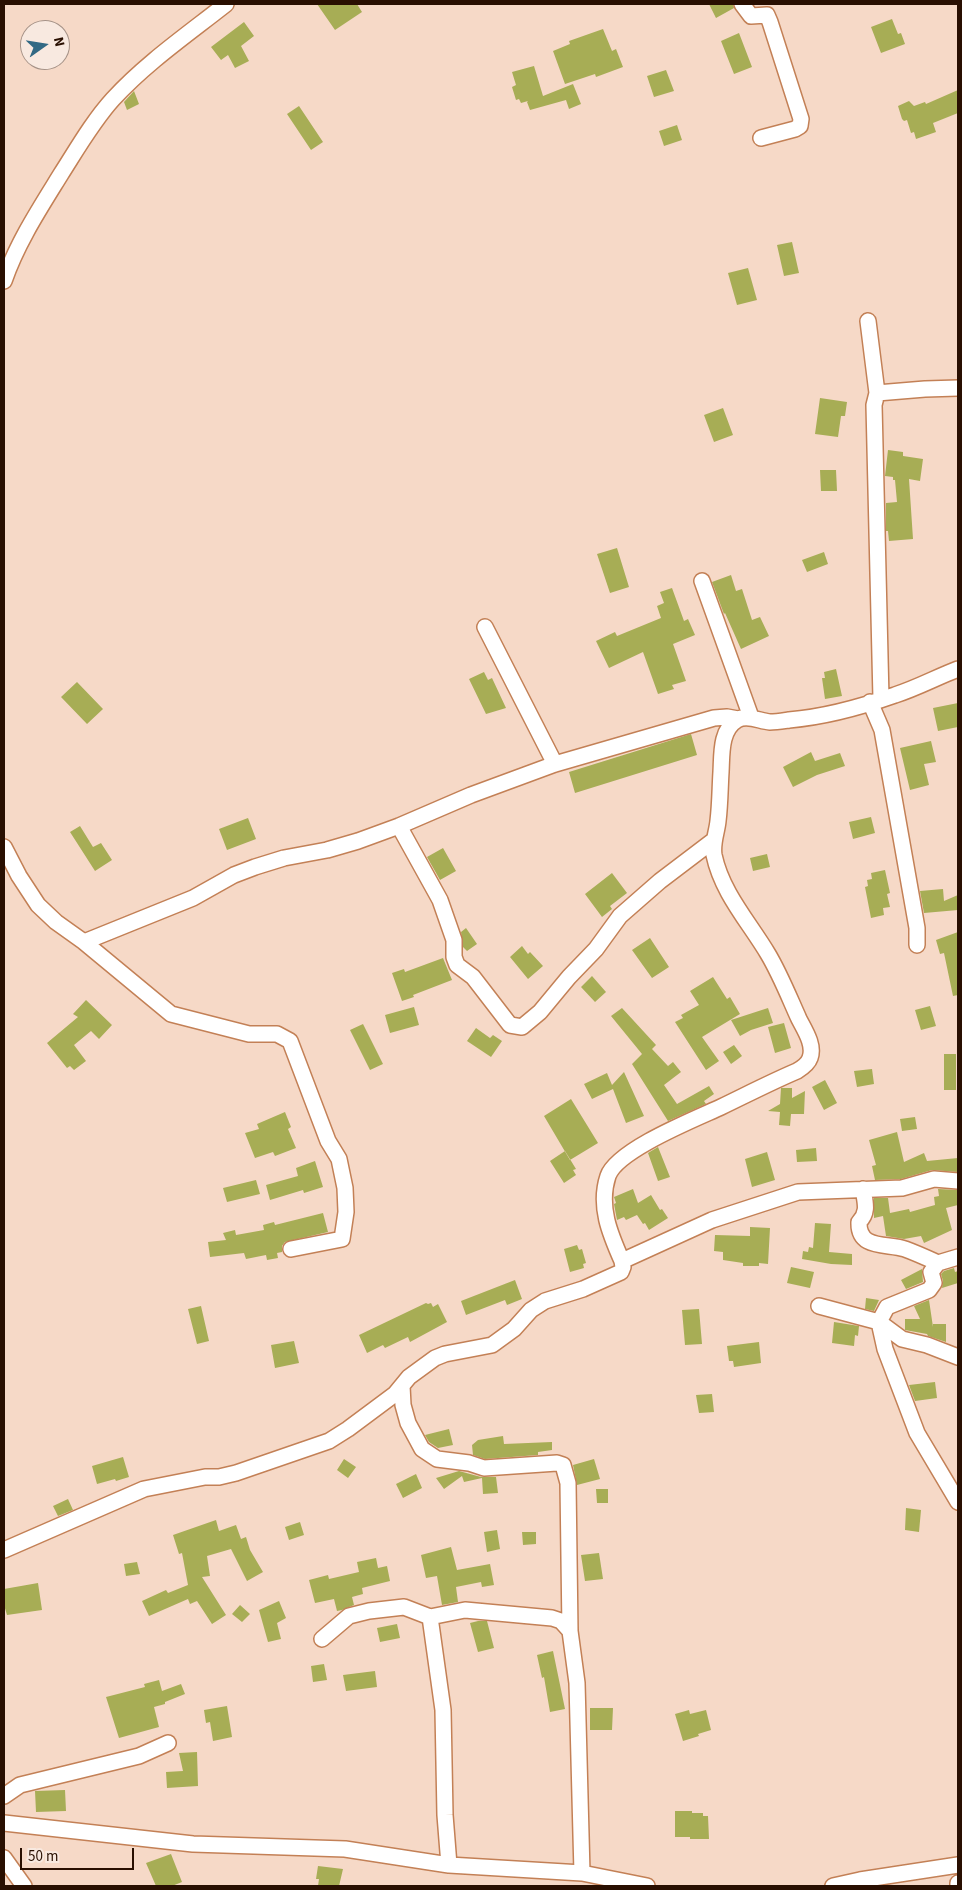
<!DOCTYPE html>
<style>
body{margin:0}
#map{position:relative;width:962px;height:1890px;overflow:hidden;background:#f6d9c7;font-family:"Source Sans 3",sans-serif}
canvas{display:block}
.frame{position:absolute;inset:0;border:5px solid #290f01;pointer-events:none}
.north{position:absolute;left:20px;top:20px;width:50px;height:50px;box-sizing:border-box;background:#f8e9e0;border:1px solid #a59287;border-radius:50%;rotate:77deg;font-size:14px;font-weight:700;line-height:20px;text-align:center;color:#290f01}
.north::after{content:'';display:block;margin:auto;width:18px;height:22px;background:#326984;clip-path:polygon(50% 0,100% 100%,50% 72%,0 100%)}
.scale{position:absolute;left:20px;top:1848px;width:114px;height:22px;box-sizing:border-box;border:2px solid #290f01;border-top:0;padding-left:6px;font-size:15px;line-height:18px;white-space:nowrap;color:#290f01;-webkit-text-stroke:4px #f8e9e0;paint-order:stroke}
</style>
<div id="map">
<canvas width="962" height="1890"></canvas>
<div class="frame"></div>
<div class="north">N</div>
<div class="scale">50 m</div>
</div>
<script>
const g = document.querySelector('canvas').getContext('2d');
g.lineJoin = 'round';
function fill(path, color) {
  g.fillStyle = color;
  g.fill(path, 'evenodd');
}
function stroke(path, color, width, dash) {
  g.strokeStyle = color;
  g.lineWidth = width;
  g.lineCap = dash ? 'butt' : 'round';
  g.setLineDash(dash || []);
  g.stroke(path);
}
fill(new Path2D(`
 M 317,4 L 357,4 L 362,12 L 335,30 Z
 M 709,4 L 733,4 L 734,8 L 716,18 Z
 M 892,19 L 898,34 L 901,33 L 905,44 L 881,53 L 871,27 Z
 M 244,22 L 254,36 L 241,46 L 249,61 L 235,68 L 228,55 L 221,60 L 211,47 Z
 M 603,29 L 612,51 L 616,49 L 623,67 L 596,77 L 595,74 L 565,84 L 553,51 L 570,44 L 569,41 Z
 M 739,33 L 752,67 L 734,74 L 721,41 Z
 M 534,66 L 543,96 L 573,84 L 581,104 L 569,109 L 566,100 L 530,110 L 527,102 L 528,101 L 521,103 L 519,99 L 516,100 L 512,87 L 516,85 L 512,72 Z
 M 666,70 L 674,91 L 654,97 L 647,76 Z
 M 958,90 L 958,113 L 933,123 L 936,132 L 916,139 L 914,132 L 911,133 L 907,120 L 904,121 L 902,119 L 898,106 L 909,101 L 914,106 L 925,102 L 926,104 Z
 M 134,91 L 139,104 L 127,110 L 124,102 Z
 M 299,106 L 323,142 L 311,150 L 287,114 Z
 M 677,125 L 682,140 L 664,146 L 659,131 Z
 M 792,242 L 799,273 L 784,276 L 777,245 Z
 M 748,268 L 757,300 L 737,305 L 728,273 Z
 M 820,398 L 847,402 L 845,416 L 841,416 L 838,437 L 815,434 Z
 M 723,408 L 733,435 L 714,442 L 704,415 Z
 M 888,450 L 903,452 L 903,456 L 923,459 L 920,481 L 909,479 L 913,539 L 889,541 L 888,531 L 886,531 L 886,503 L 897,502 L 895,480 L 893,480 L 893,477 L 885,476 Z
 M 820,470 L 836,470 L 837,491 L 821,491 Z
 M 617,548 L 629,587 L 610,593 L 597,554 Z
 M 824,552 L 828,564 L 807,572 L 802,560 Z
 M 731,575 L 736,591 L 742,589 L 752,620 L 760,617 L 769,636 L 741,649 L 725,613 L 724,614 L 712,582 Z
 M 672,588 L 684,621 L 688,619 L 695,635 L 673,644 L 686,681 L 672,685 L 674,689 L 658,694 L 643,652 L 609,668 L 596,641 L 615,632 L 617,636 L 661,618 L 657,606 L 664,603 L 660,592 Z
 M 836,669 L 842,696 L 825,699 L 822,678 L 825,678 L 824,672 Z
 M 484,672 L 488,680 L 492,678 L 506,708 L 486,714 L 469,679 Z
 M 77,682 L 103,709 L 87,724 L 61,697 Z
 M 958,703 L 958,727 L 938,731 L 933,708 Z
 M 691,734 L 697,755 L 575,793 L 569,772 Z
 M 931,741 L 936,762 L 924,764 L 929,785 L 910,790 L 900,748 Z
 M 811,752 L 815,761 L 840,753 L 845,766 L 817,775 L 793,787 L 783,767 Z
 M 871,817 L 875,833 L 853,839 L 849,822 Z
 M 248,818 L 256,839 L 227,850 L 219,829 Z
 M 80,826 L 93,847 L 101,843 L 112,860 L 95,871 L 70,832 Z
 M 443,848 L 456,871 L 440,880 L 427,857 Z
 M 767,854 L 770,867 L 753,871 L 750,858 Z
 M 885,870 L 890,893 L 887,894 L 890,907 L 883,908 L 884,915 L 871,918 L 865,887 L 868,886 L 867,880 L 872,879 L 871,873 Z
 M 612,873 L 627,893 L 610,906 L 612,909 L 602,917 L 585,894 Z
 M 943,889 L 944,901 L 958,895 L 958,910 L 924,913 L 920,891 Z
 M 466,928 L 477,944 L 467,951 L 463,947 L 461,932 Z
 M 958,932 L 958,995 L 953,996 L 944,953 L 940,954 L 936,940 Z
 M 650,938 L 669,967 L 652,978 L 632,950 Z
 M 522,946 L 528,954 L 530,952 L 543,966 L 528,979 L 510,957 Z
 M 443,958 L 452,980 L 413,995 L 414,997 L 402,1001 L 392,973 L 404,969 L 405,972 Z
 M 592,976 L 606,992 L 595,1002 L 581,987 Z
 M 713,977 L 727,999 L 730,997 L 740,1014 L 702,1037 L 719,1061 L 706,1070 L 675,1022 L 683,1018 L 681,1015 L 699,1005 L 690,991 Z
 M 86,1000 L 112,1025 L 99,1039 L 91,1031 L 74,1045 L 86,1061 L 74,1070 L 70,1066 L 67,1068 L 47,1043 L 78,1017 L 73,1014 Z
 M 930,1006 L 936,1026 L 921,1030 L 915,1010 Z
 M 414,1007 L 419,1025 L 390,1033 L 385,1015 Z
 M 622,1008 L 656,1045 L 652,1049 L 668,1066 L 673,1062 L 681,1072 L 664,1085 L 677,1104 L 709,1086 L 714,1094 L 704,1101 L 706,1104 L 668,1121 L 632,1064 L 642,1054 L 611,1016 Z
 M 768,1008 L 773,1023 L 751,1030 L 740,1036 L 731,1020 Z
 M 784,1023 L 791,1048 L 775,1053 L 768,1027 Z
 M 363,1024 L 383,1064 L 370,1070 L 350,1030 Z
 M 476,1028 L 490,1038 L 493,1035 L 502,1041 L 491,1057 L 467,1041 Z
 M 734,1045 L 742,1056 L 731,1064 L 723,1052 Z
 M 944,1054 L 956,1054 L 956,1090 L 944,1090 Z
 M 872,1069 L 874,1084 L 857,1087 L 854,1071 Z
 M 624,1072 L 644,1116 L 626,1123 L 613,1089 L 592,1099 L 584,1084 L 607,1073 L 612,1085 Z
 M 825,1080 L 837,1103 L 824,1110 L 812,1087 Z
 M 781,1088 L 792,1088 L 792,1098 L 805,1091 L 804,1114 L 791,1114 L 790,1126 L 779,1125 L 780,1112 L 768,1111 L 780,1104 Z
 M 571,1099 L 598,1143 L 570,1160 L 544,1116 Z
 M 285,1112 L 291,1127 L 288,1129 L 296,1148 L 275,1156 L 273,1152 L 255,1158 L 245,1133 L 259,1129 L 257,1124 Z
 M 915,1117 L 917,1129 L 902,1131 L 900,1119 Z
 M 897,1132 L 904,1162 L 924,1153 L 927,1161 L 958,1158 L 958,1172 L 932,1170 L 901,1179 L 875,1180 L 872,1166 L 876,1165 L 869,1140 Z
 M 658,1147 L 670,1177 L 658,1181 L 648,1153 Z
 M 816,1148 L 817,1161 L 797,1162 L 796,1150 Z
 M 565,1151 L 576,1169 L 573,1170 L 576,1175 L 564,1183 L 550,1161 Z
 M 767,1152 L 775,1180 L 752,1187 L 745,1159 Z
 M 315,1161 L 323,1187 L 304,1193 L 303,1190 L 270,1200 L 266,1185 L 298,1176 L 296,1168 Z
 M 256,1180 L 260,1194 L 227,1202 L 223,1188 Z
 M 633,1189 L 638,1203 L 651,1195 L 660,1210 L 662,1209 L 668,1218 L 649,1230 L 645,1223 L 643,1224 L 637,1215 L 626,1220 L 624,1217 L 617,1220 L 614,1204 L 616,1203 L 614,1197 Z
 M 938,1189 L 958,1190 L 958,1205 L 946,1208 L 952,1230 L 924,1243 L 921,1236 L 904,1239 L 886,1236 L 883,1216 L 874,1218 L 874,1198 L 888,1198 L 890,1213 L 909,1209 L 910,1212 L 935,1205 L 934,1197 L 939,1196 Z
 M 323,1213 L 328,1232 L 285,1242 L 282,1246 L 282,1252 L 277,1253 L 278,1258 L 267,1260 L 266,1255 L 246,1259 L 244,1253 L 210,1257 L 208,1242 L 226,1240 L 223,1233 L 235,1230 L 236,1235 L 264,1230 L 263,1225 L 274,1222 L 275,1225 Z
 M 815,1223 L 831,1224 L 829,1252 L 852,1254 L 852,1265 L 831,1264 L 802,1259 L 803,1251 L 808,1252 L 809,1247 L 813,1248 Z
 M 750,1227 L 770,1228 L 768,1264 L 759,1263 L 759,1266 L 743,1266 L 743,1263 L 723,1260 L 723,1252 L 714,1251 L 715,1235 L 750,1236 Z
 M 577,1245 L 579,1250 L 582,1249 L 586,1263 L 583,1264 L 584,1268 L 570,1272 L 564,1249 Z
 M 791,1267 L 814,1272 L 810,1288 L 787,1283 Z
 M 954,1268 L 955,1272 L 958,1271 L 958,1283 L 942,1288 L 943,1281 L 941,1274 L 944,1271 Z
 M 922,1269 L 923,1282 L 906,1289 L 901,1280 Z
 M 515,1280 L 522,1299 L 507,1305 L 505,1300 L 466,1315 L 461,1301 Z
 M 866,1298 L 879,1300 L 874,1311 L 865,1309 Z
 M 929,1300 L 933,1327 L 933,1324 L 946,1324 L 946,1342 L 928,1336 L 927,1334 L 905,1330 L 905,1319 L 920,1319 L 914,1306 Z
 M 426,1303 L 428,1304 L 431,1303 L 433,1307 L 438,1304 L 447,1322 L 410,1342 L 408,1337 L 385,1348 L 383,1345 L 367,1353 L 359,1335 Z
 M 201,1306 L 209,1341 L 197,1344 L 188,1309 Z
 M 699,1309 L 702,1344 L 685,1345 L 682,1310 Z
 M 834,1322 L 859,1326 L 858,1336 L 855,1335 L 854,1346 L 832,1343 Z
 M 294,1341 L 299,1363 L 275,1368 L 271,1345 Z
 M 759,1342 L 761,1363 L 734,1367 L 733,1361 L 729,1361 L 727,1346 Z
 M 935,1382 L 937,1398 L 915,1401 L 909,1385 Z
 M 712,1394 L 714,1412 L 699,1413 L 696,1395 Z
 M 449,1429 L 453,1445 L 438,1448 L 429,1442 L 425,1435 Z
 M 503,1436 L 504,1444 L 552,1442 L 552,1450 L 538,1452 L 538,1455 L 485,1459 L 473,1455 L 472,1445 L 478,1440 Z
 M 123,1457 L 129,1477 L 116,1481 L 115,1479 L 97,1484 L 92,1466 Z
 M 344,1459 L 356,1467 L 348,1478 L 337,1470 Z
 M 594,1459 L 600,1479 L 577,1485 L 573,1465 Z
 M 459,1471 L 481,1477 L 496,1477 L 498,1493 L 483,1494 L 482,1478 L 464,1482 L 462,1476 L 444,1489 L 436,1478 Z
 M 416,1474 L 422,1488 L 403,1498 L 396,1484 Z
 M 596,1489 L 608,1489 L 608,1503 L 597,1503 Z
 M 68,1499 L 73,1510 L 58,1516 L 53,1506 Z
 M 906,1508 L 921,1510 L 919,1532 L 905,1530 Z
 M 216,1520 L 219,1531 L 236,1525 L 241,1539 L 246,1537 L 250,1550 L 263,1572 L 247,1581 L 231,1549 L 207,1556 L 210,1576 L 202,1577 L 226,1615 L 212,1624 L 197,1601 L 190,1604 L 188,1599 L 149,1616 L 142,1601 L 166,1590 L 168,1593 L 188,1585 L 182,1553 L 179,1554 L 173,1535 Z
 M 300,1522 L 304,1535 L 289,1540 L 285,1527 Z
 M 497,1530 L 500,1549 L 487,1552 L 484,1532 Z
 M 522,1532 L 536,1532 L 536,1544 L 523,1545 Z
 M 451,1547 L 457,1570 L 490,1564 L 494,1585 L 482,1587 L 481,1582 L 456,1587 L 458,1602 L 442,1605 L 437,1576 L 426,1578 L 421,1555 Z
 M 599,1553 L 603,1579 L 585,1581 L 581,1555 Z
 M 376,1558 L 378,1568 L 387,1566 L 390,1581 L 362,1588 L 363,1594 L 352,1597 L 354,1605 L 342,1610 L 337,1611 L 334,1599 L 315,1603 L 309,1580 L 328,1575 L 329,1579 L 359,1572 L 357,1562 Z
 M 137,1562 L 140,1574 L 126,1576 L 124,1564 Z
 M 38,1583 L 42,1610 L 7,1615 L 4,1605 L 4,1589 Z
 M 279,1601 L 286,1618 L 277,1623 L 281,1639 L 268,1642 L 259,1610 Z
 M 240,1605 L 250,1614 L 242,1622 L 232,1614 Z
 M 478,1621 L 487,1621 L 494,1648 L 478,1652 L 470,1623 Z
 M 397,1624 L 400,1638 L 380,1642 L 377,1628 Z
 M 553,1651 L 565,1709 L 550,1712 L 544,1677 L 542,1678 L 537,1655 Z
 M 324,1664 L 327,1680 L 313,1682 L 311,1666 Z
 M 375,1671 L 377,1687 L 346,1691 L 343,1675 Z
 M 159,1680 L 162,1691 L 181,1684 L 185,1694 L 165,1702 L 165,1704 L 154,1707 L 159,1727 L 119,1738 L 106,1697 L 145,1687 L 144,1684 Z
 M 227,1706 L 232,1737 L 213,1741 L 210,1722 L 206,1723 L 204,1710 Z
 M 590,1708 L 613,1708 L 612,1730 L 590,1730 Z
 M 689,1710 L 690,1714 L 706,1710 L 711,1730 L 698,1734 L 699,1736 L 683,1741 L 675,1714 Z
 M 197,1752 L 198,1786 L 167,1788 L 166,1772 L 183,1771 L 179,1753 Z
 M 65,1790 L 66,1811 L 36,1812 L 35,1791 Z
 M 675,1811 L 692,1811 L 692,1813 L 703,1813 L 703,1816 L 708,1816 L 709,1839 L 690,1839 L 690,1837 L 675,1837 Z
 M 171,1854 L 182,1882 L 172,1886 L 156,1886 L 146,1863 Z
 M 318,1866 L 343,1869 L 339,1886 L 318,1886 L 319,1879 L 316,1879 Z`), '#a7ad55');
const street = new Path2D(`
 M 742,4 L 751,16 L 767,15 L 770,22 L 801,119 L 800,126 L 795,129 L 761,138
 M 4,281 C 17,243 40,208 61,174 C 77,149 93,121 113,99 C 146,63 188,34 226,4
 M 868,321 L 877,393
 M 702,581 L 751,717
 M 485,627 L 555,764
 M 881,699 L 874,405 L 877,393 L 925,389 L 958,388
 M 870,702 L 882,730 L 917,928 L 917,945
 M 399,826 L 440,900 L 454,940 L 454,957 L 457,965 L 473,977 L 510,1025 L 522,1027 L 540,1012 L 569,977 L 596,949 L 620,916 L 660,881 L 714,840
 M 4,847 L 19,876 L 38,905 L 56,922 L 84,942 L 171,1014 L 249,1034 L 277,1034 L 290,1041 L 328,1141 L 339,1159 L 345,1188 L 346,1212 L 342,1239 L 291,1249
 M 84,942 L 193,898 L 234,875 L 255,867 L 284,858 L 327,850 L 358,841 L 399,826 L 471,795 L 555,764 L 714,718 L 727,717 L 738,719
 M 863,1189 C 865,1202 869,1212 859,1222 C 858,1250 887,1243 905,1249 C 916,1253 927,1258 938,1263
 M 958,1257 L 938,1263 L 931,1272 L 934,1283 L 929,1290 L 887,1307 L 879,1322 L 885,1349 L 917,1433 L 958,1502
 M 622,1261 L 712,1220 L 798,1192 L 902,1188 L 934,1179 L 958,1181
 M 819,1306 L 879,1322 L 902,1339 L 927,1345 L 958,1357
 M 402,1386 L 403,1405 L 408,1423 L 422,1449 L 437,1459 L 469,1463 L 484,1468 L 557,1463 L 563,1465 L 568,1483 L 570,1631 L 577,1683 L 582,1873
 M 4,1550 L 144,1489 L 205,1477 L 219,1477 L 236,1473 L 329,1441 L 348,1429 L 395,1394 L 409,1377 L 435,1358 L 445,1354 L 492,1345 L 514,1329 L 531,1310 L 545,1301 L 583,1289 L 621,1272 L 623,1267 L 622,1261 C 610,1234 598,1206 608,1176 C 617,1150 695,1119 721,1107 C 746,1095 771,1082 797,1071 C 802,1068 808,1064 810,1058 C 815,1045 804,1029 799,1019 C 789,997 780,974 768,954 C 749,922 722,893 714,855 C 712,843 717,832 718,821 C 720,805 720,788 721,772 C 722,755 720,730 737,720 C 747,714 759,721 770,722 C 776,722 782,721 789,720 C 824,717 861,707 895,695 C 917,688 937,677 958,669
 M 430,1617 L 465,1610 L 552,1618 L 561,1621 L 570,1631
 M 322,1639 L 349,1616 L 369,1611 L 404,1607 L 430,1617 L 443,1710 L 445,1815 L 449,1865
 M 4,1796 L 20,1785 L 139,1756 L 168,1743
 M 4,1823 L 193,1844 L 345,1849 L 449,1865 L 582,1873 L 647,1886
 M 4,1858 L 24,1886
 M 833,1886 L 860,1880 L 958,1865
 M 958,1886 L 958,1883`);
stroke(street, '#c38056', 18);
stroke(street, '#fff', 15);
</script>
